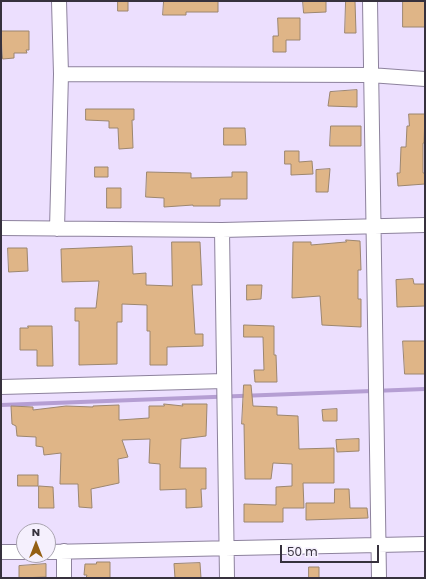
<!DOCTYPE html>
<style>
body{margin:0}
#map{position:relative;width:426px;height:579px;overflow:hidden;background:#ecdffe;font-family:Poppins,sans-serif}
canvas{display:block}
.frame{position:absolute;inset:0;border:2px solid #36313d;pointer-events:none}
.north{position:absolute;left:16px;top:523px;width:40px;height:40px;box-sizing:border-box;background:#f5f0fd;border:1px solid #a9a4b0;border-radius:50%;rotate:0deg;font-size:11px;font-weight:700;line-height:16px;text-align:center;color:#36313d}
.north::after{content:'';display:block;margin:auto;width:14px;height:18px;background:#945f14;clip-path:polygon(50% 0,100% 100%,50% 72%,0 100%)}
.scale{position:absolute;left:280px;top:545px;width:99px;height:18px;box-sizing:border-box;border:2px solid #36313d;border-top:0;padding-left:5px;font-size:12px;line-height:14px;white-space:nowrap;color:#36313d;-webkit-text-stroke:3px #f5f0fd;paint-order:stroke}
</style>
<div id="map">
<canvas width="426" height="579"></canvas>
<div class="frame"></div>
<div class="north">N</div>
<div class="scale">50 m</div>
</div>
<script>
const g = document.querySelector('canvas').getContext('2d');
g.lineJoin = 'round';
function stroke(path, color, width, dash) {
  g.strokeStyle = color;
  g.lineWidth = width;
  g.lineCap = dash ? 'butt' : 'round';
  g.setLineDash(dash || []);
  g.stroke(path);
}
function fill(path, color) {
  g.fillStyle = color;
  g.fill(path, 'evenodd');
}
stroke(new Path2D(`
 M 1,405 L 425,389`), '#b59ed3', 4);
const building = new Path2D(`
 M 118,1 L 128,1 L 128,11 L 118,11 Z
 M 164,1 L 218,1 L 218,12 L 186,12 L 186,15 L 163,15 Z
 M 303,1 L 326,1 L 326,12 L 304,13 Z
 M 346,1 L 355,1 L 356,33 L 345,33 Z
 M 403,1 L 425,1 L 425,27 L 403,27 Z
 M 278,18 L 300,18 L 300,40 L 286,40 L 286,52 L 273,52 L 273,36 L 278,36 Z
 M 1,31 L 29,31 L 29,50 L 26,50 L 27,53 L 14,53 L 14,58 L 3,59 Z
 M 357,90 L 357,107 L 328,106 L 330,92 Z
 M 86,109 L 134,109 L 134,120 L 132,120 L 133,148 L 119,149 L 118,128 L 109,128 L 109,121 L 86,120 Z
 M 409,114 L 425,114 L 424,143 L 423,143 L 423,173 L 425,173 L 425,184 L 398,186 L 397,173 L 400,173 L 401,147 L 406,147 L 407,126 L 409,126 Z
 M 331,126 L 361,126 L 361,146 L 330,146 Z
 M 224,128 L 245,128 L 246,145 L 224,145 Z
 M 285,151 L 299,151 L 299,162 L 312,161 L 313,174 L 291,175 L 291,164 L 285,164 Z
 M 95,167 L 108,167 L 108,177 L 95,177 Z
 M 330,169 L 328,192 L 316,192 L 316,170 Z
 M 147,172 L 191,173 L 191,178 L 232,177 L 232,172 L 247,172 L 247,199 L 220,199 L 220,206 L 193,206 L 193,205 L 164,207 L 164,198 L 146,197 Z
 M 107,188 L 121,188 L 121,208 L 107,208 Z
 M 346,240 L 360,241 L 361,270 L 358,270 L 358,299 L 361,299 L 361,327 L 322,325 L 320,296 L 292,298 L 293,242 L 311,242 L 311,245 L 346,242 Z
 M 172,242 L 200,242 L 202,285 L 192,285 L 195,334 L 203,334 L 203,346 L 167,347 L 167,365 L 150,365 L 150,331 L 147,331 L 147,305 L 122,304 L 122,322 L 117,322 L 117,364 L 79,365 L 79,321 L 75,321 L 75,308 L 96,308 L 99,281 L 62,282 L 61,249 L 132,246 L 133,274 L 146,273 L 146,285 L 172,286 Z
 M 8,248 L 27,248 L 28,271 L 9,272 Z
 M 413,279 L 414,284 L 425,284 L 425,306 L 397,307 L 396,280 Z
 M 247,285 L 262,285 L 261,299 L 247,300 Z
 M 244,325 L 274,326 L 274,355 L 276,355 L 277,382 L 255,382 L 254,370 L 264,370 L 263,337 L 244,337 Z
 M 28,326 L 52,326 L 53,366 L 37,366 L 37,350 L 20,350 L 20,328 L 28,328 Z
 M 403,341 L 425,341 L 425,374 L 405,374 Z
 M 244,385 L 251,385 L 253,406 L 277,407 L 277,415 L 298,416 L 299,449 L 334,448 L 334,483 L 303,483 L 304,508 L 283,508 L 283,522 L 244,522 L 244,504 L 276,505 L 276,487 L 292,486 L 292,464 L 273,463 L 271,479 L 245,479 L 244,424 L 242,424 Z
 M 164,404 L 183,406 L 182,404 L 207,404 L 206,436 L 181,439 L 180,468 L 206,468 L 206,489 L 201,489 L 202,507 L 186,508 L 186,489 L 160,490 L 160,464 L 149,463 L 150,439 L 122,440 L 128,457 L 118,459 L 119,483 L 91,489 L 92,508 L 79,507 L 78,484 L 60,484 L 61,453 L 44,455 L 43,447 L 36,446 L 36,437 L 17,436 L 16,426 L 12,424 L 11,406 L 33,407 L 33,410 L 66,406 L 93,407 L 93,406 L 119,405 L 119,420 L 149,418 L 149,406 L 164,406 Z
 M 337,409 L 337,421 L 323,421 L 322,410 Z
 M 359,439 L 359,451 L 337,452 L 336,440 Z
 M 18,475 L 38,475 L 38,486 L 18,486 Z
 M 39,486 L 53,487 L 54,508 L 39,508 Z
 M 335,489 L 349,489 L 350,508 L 367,508 L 368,518 L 306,520 L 306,503 L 334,503 Z
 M 97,562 L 110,562 L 110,578 L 86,578 L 87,575 L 84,575 L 85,564 L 96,564 Z
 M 200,563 L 201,578 L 175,578 L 174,564 Z
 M 46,564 L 46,577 L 19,578 L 19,566 Z
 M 309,567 L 319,567 L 319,578 L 309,578 Z`);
fill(building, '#dfb587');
stroke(building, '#9c866f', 1);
const minor = new Path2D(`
 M 370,1 L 379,578
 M 61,74 L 370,75 L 425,79
 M 1,228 L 222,230 L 425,225
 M 57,229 L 61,74 L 59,1
 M 222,230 L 227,578
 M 1,387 L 224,381
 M 64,551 L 64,578
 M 1,552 L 24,552
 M 48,552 L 425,544`);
stroke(minor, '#8d829d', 16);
stroke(minor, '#fff', 14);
</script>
